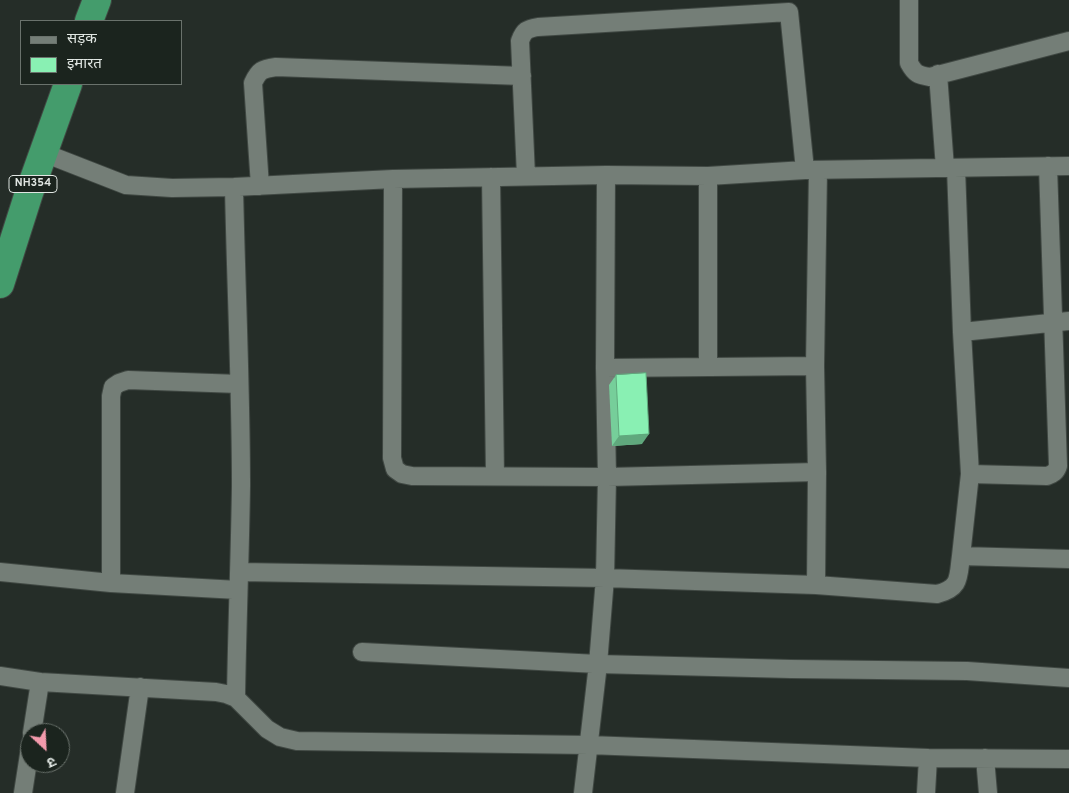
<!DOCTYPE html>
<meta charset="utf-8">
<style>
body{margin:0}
#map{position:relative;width:1069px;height:793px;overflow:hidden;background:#252d28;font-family:Overpass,"Noto Sans Devanagari",sans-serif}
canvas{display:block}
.legend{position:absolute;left:20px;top:20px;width:162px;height:65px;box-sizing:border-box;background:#1b241e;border:1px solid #6a726c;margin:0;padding:6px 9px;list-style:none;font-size:15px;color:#e0e6e2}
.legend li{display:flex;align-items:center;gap:10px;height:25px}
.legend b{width:25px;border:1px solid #6a726c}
.north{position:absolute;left:20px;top:723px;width:50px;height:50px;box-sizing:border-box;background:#1b241e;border:1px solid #6a726c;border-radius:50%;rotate:155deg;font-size:14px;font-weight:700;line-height:20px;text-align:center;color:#e0e6e2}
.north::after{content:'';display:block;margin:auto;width:18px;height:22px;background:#f39aac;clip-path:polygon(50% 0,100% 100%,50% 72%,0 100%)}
</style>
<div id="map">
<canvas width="1069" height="793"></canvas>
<ul class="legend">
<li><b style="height:6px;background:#747e77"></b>सड़क</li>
<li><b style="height:14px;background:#89f0b3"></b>इमारत</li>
</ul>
<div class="north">उ</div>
</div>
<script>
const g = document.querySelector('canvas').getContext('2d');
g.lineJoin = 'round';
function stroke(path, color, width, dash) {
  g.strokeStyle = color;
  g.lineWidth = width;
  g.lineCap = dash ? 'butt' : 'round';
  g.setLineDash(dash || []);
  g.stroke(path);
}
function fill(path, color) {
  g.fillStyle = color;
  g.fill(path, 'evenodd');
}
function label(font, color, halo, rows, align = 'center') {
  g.font = font + ' Overpass,sans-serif';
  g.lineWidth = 5;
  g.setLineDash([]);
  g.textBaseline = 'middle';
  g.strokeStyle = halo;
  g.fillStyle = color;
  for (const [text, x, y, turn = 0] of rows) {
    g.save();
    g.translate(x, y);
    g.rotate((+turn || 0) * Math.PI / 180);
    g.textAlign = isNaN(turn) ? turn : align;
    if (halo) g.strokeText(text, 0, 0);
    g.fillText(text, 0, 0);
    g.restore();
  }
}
const street = new Path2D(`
 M 909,0 L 909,63 C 915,74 918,75 930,77 L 1069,41
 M 938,74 L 945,168
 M 44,153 L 126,185 L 172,188 L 234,187 L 393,179 L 606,175 L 708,176 L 805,170 L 1069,166
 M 956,168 L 962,332 L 970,474 L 961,556
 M 526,176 L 520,41 C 524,30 527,29 538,27 L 789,12 L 805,170
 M 708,176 L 708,367
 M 491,177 L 495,476
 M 393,179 L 392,458 L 395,469 L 402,474 L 412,476 L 607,477 L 817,472
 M 260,186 L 253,83 C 259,70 262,69 276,67 L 522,76
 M 962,332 L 1069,321
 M 605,368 L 815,366
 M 970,474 L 1047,476 C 1053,474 1056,472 1058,466 L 1048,166
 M 0,572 L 111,583 L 238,590
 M 240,572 L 605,578 L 816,585 L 937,594 C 961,588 958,577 961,556 L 1069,559
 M 111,583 L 111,396 L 113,387 L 119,383 L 128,380 L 239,384
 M 816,585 L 817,472 L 815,366 L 818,170
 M 362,652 L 598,664 L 791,669 L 967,671 L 1069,678
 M 0,676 L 40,682 L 216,692 L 226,694 L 236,698 C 237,627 240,557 241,486 C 241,387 236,287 234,187
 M 236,698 L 267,729 L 280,737 L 297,741 L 589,745 L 928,758 L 926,793
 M 32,733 L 40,682
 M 928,758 L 1069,759
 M 985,758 L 988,793
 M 23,793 L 30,748
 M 125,793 L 140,687
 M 583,793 L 598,664 L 605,578 L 607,477 L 605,368 L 606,175`);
const highway = new Path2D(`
 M 89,21 L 97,0
 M 0,284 L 29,193 L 68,84`);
stroke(street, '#404843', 20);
stroke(highway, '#404843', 30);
stroke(street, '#747e77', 18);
stroke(highway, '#449c6c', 28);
fill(new Path2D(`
 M 616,375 L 642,444 L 612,446 L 609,385 Z`), '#76ce9a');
fill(new Path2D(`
 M 649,434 L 642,444 L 612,446 L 619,436 Z`), '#60a87d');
const building = new Path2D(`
 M 646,373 L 649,434 L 619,436 L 616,375 Z`);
fill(building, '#89f0b3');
stroke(building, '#60a87d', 1);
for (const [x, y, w] of [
 [33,184,48]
]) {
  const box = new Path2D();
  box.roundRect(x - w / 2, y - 8.5, w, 17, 4);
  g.fillStyle = '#1b241e';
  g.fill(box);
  stroke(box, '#e0e6e2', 1);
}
label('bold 11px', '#e0e6e2', null, [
 ["NH354",33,184]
]);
</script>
